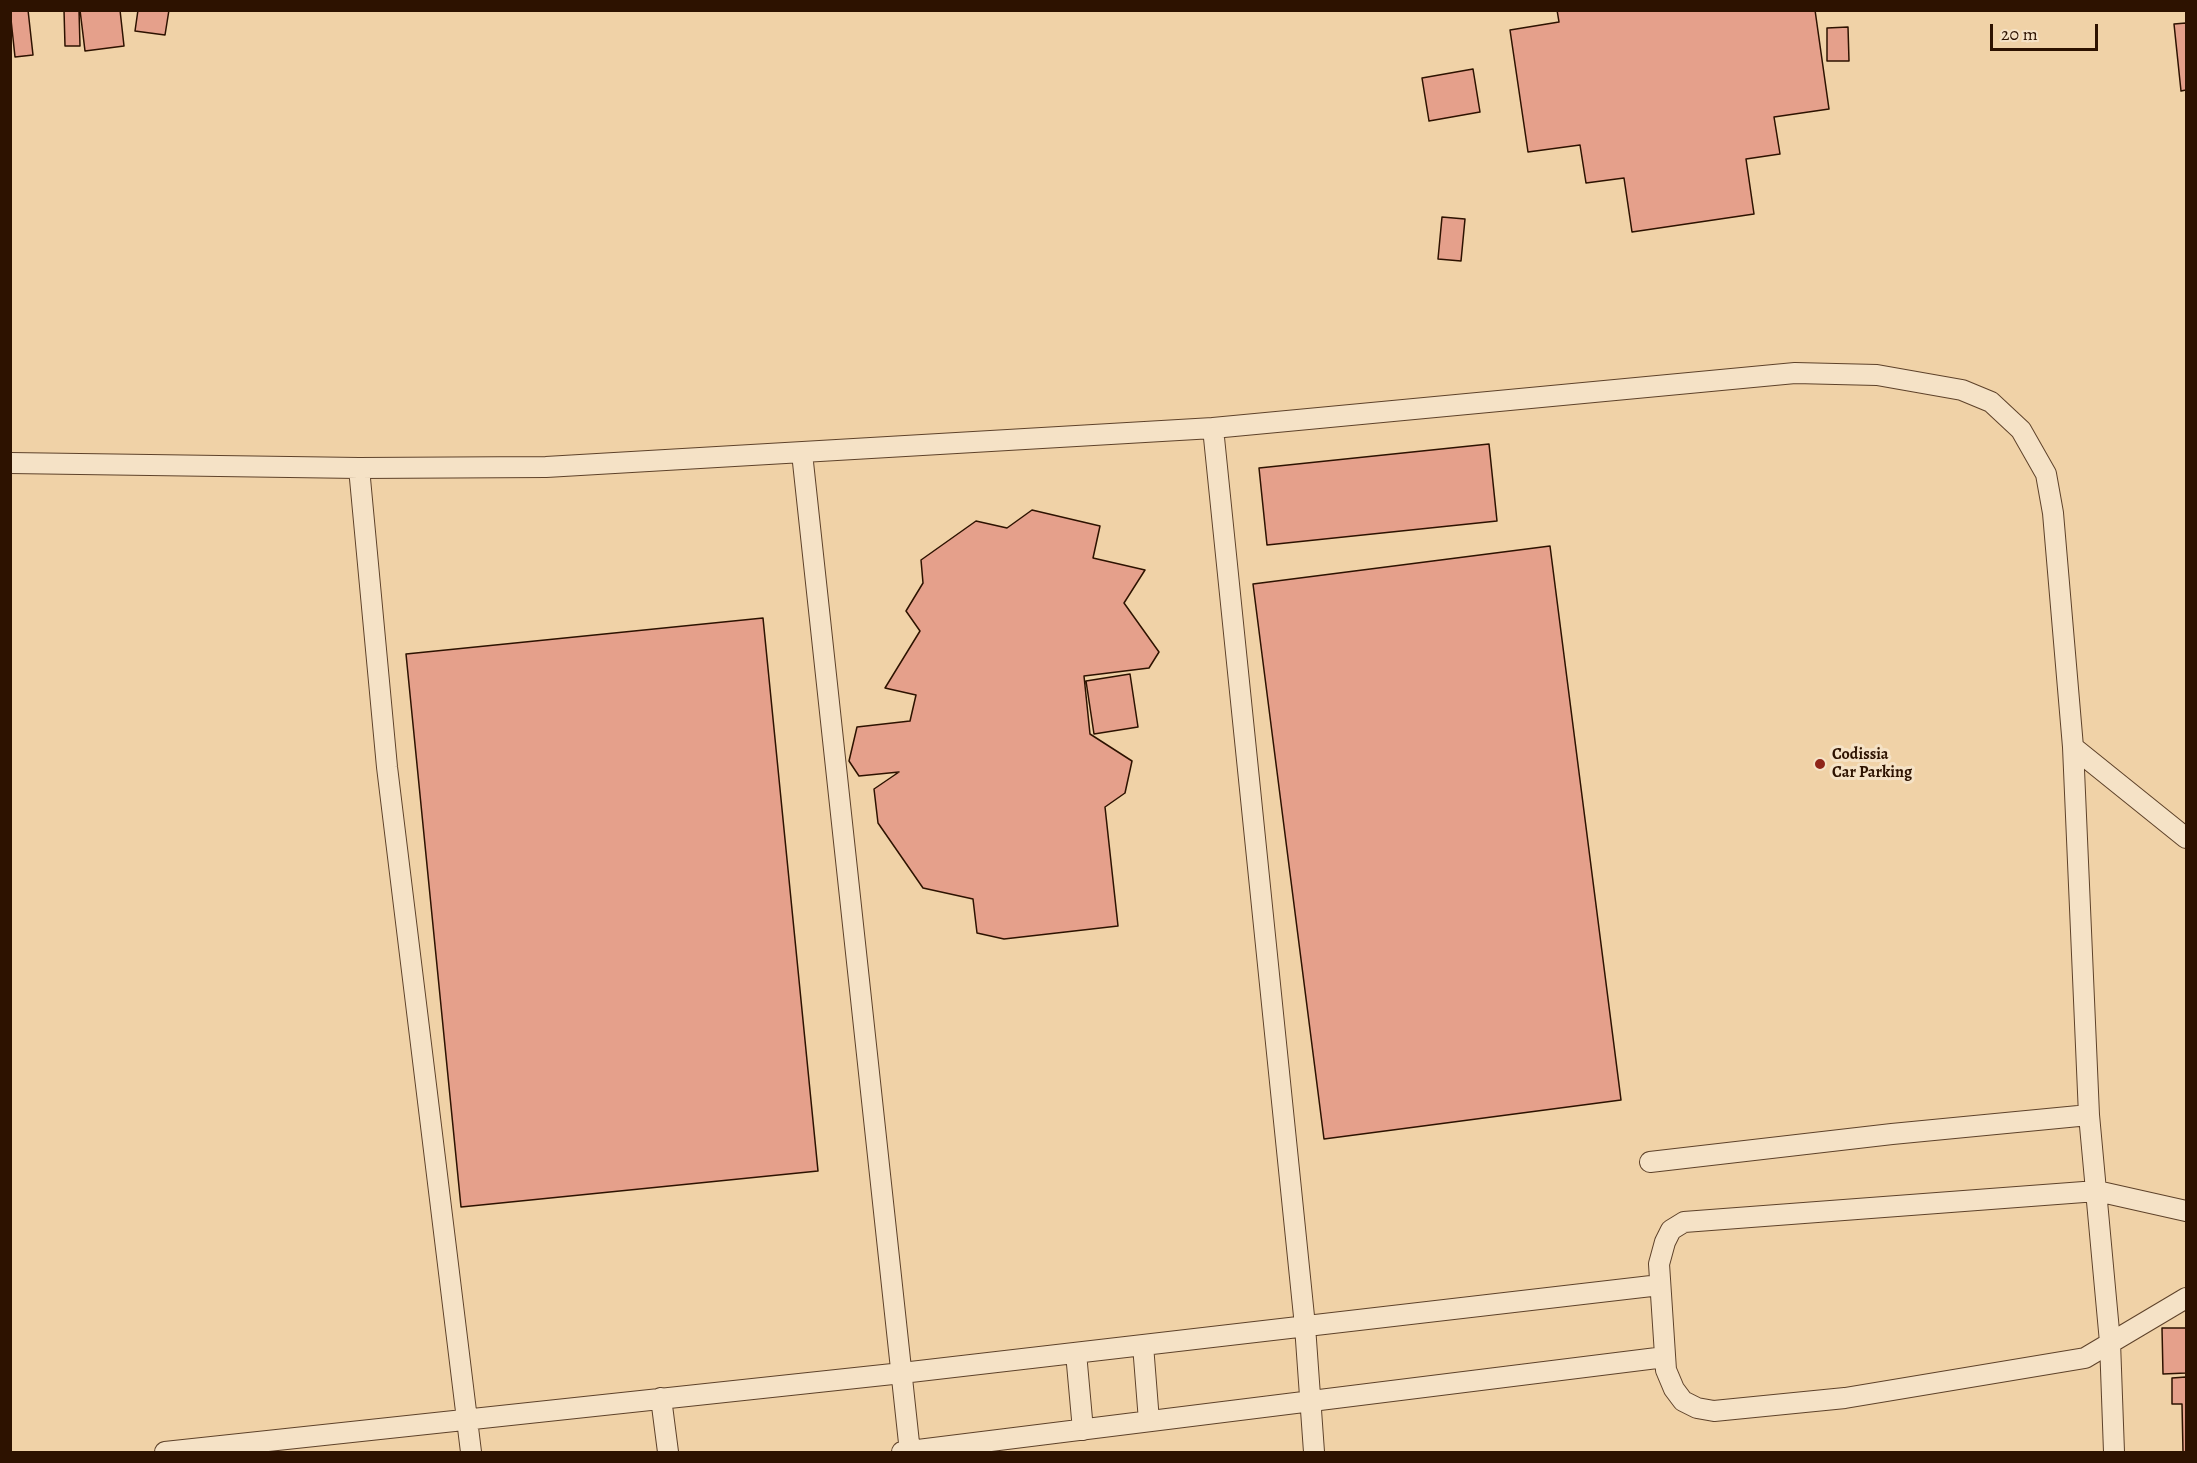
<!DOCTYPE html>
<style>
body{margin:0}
#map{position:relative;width:2197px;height:1463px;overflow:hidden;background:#f0d2a7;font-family:Alegreya,serif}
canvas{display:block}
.frame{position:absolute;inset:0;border:12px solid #2d1200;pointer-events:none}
.scale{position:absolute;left:1990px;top:24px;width:108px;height:27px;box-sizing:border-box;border:3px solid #2d1200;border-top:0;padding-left:8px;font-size:18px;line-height:21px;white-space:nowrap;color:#2d1200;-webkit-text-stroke:4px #f5e2c6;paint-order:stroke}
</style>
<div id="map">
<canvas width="2197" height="1463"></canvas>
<div class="frame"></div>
<div class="scale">20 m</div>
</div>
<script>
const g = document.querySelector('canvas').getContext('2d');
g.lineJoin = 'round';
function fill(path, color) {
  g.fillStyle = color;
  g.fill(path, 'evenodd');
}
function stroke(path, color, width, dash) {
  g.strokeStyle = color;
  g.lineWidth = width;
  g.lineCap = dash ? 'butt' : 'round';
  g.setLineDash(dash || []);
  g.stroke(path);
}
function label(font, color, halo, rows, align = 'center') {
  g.font = font + ' Alegreya,serif';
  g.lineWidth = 6;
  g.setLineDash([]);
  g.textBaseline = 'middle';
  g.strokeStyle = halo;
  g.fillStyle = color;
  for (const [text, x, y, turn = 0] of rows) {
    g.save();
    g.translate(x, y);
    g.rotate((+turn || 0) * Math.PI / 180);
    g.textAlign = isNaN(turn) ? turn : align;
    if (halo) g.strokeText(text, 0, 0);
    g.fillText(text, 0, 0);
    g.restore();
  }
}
const building = new Path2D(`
 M 10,10 L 28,10 L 33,55 L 15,57 Z
 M 64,10 L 79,10 L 80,46 L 65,46 Z
 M 80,10 L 120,10 L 124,46 L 85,51 Z
 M 138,10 L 169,10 L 165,35 L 135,31 Z
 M 1557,10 L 1815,10 L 1829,109 L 1774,117 L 1780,154 L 1746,159 L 1754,214 L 1632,232 L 1624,178 L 1586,183 L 1580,145 L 1528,152 L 1510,30 L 1559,22 Z
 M 2186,23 L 2186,90 L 2181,91 L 2174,24 Z
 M 1848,27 L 1849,61 L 1827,61 L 1827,28 Z
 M 1473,69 L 1480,112 L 1429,121 L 1422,78 Z
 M 1442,217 L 1465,219 L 1461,261 L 1438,259 Z
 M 1489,444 L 1497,521 L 1267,545 L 1259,468 Z
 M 1032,510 L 1100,526 L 1093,558 L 1145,570 L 1124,603 L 1159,652 L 1149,668 L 1084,676 L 1090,734 L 1132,761 L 1125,793 L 1105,807 L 1118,926 L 1004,939 L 977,933 L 973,899 L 923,888 L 878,823 L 874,789 L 899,772 L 859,776 L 849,761 L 857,727 L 910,721 L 916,695 L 885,688 L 920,631 L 906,611 L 923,583 L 921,560 L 976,521 L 1007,528 Z
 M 1550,546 L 1621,1100 L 1324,1139 L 1253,584 Z
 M 763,618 L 818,1171 L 461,1207 L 406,654 Z
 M 1130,674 L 1138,727 L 1094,734 L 1086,681 Z
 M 2162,1328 L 2186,1328 L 2186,1373 L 2163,1374 Z
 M 2186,1377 L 2186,1452 L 2183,1452 L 2182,1404 L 2172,1404 L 2172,1378 Z`);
fill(building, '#e5a08b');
stroke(building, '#2d1200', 1.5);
const lane = new Path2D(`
 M 1213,428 L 1305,1326 L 1314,1452
 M 802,453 L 910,1452
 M 10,463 L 359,468 L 546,467 L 1213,428 L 1795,373 L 1877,375 L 1962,390 L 1991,402 L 2021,430 L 2046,474 L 2053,513 L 2073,747 L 2089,1115 L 2110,1342 L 2114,1452
 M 359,468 L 387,767 L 471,1452
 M 2073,747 L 2186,838
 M 1650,1162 L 1892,1134 L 2089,1115
 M 2186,1211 L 2097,1191 L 1684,1222 L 1671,1230 L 1665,1242 L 1659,1264 L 1666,1370 L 1674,1389 L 1683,1401 L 1697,1408 L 1714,1411 L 1845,1398 L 2085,1358 L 2186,1298
 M 1143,1345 L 1149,1421
 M 1076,1353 L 1083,1430
 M 661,1398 L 668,1452
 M 165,1452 L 902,1373 L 1660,1285
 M 902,1452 L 1665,1357`);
stroke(lane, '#5e422a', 22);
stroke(lane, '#f5e2c6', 20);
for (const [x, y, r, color] of [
 [1820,764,6,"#8f2418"]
]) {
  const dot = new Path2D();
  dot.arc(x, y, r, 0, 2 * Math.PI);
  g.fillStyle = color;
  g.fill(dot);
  stroke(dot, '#f5e2c6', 2);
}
label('bold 16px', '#2d1200', '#f5e2c6', [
 ["Codissia",1832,755],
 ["Car Parking",1832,773]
], 'left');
</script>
